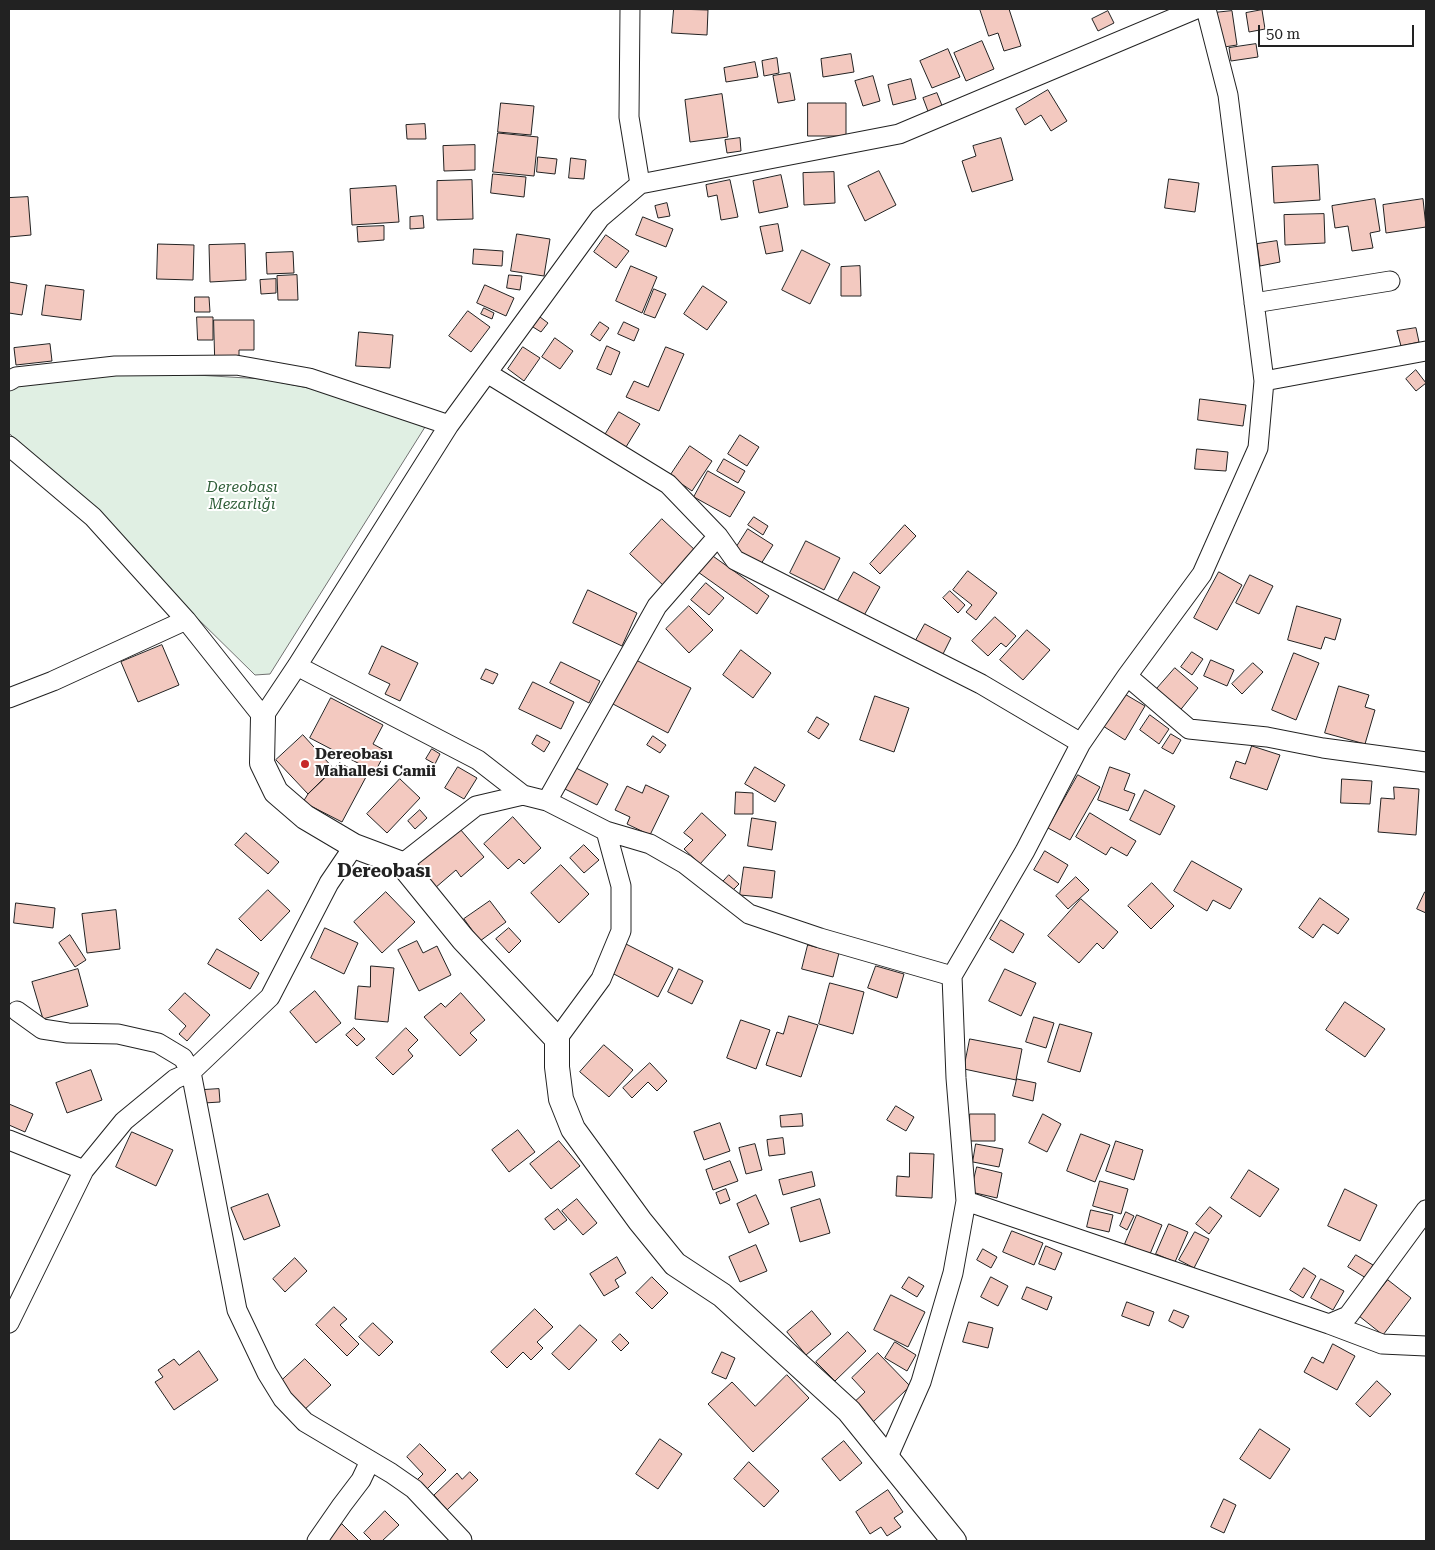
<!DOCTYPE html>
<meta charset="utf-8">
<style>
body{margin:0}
#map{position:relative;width:1435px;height:1550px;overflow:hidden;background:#fff;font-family:"Roboto Serif",serif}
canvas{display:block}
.frame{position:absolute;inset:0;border:10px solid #222;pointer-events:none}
.scale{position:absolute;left:1258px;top:25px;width:156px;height:22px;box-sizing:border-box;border:2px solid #222;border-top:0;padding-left:6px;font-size:15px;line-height:18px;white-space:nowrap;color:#222;-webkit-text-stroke:4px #fff;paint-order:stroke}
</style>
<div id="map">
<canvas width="1435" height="1550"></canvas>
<div class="frame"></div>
<div class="scale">50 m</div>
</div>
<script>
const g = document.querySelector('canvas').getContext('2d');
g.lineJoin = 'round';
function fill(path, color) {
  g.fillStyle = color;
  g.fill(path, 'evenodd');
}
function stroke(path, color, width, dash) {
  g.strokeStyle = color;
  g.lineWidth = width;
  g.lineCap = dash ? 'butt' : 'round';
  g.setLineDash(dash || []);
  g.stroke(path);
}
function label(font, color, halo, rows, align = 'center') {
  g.font = font + ' "Roboto Serif",serif';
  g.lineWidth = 4;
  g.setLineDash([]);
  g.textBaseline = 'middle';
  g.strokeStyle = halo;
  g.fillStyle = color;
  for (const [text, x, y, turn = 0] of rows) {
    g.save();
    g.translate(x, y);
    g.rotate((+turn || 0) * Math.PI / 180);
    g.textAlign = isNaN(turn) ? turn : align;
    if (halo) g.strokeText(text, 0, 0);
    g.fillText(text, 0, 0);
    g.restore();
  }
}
const green = new Path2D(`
 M 163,373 L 263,379 L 329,392 L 425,427 L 270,674 L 255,675 L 9,433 L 9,388 L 30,383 L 94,374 Z`);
fill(green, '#e0efe3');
stroke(green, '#6f6f6f', 1);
const building = new Path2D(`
 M 674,9 L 708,10 L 707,35 L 672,33 Z
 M 980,9 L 1009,9 L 1021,46 L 1004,51 L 998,33 L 989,36 Z
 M 1262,10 L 1265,29 L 1249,32 L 1246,13 Z
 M 1108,11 L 1114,23 L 1098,31 L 1092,19 Z
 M 1232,11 L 1237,45 L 1218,48 L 1213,13 Z
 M 982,41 L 994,69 L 966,81 L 954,53 Z
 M 1256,44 L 1258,57 L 1231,61 L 1229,48 Z
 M 948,49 L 960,77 L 932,88 L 920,61 Z
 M 851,54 L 854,72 L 823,77 L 821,59 Z
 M 777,58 L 779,73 L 764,76 L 762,61 Z
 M 755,62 L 758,77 L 726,82 L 724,68 Z
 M 790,73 L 795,100 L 778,103 L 773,76 Z
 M 873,76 L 880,101 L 863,106 L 855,81 Z
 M 911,79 L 916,99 L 893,105 L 888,85 Z
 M 1048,90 L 1067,121 L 1051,131 L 1041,115 L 1025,125 L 1016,109 Z
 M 937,93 L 943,108 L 929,114 L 923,98 Z
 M 722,94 L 728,137 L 690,142 L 685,100 Z
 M 501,103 L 534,106 L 531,135 L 498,132 Z
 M 808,103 L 846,103 L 846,136 L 808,136 Z
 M 425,124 L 426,139 L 407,139 L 406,125 Z
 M 498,133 L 538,137 L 534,176 L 493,172 Z
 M 740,138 L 741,151 L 727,153 L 725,140 Z
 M 1001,138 L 1013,180 L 972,192 L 962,161 L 976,156 L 973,146 Z
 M 475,145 L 475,170 L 444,171 L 443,146 Z
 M 538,157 L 557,159 L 555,174 L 537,172 Z
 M 571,158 L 586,160 L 584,179 L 569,178 Z
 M 1318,165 L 1320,200 L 1274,203 L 1272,167 Z
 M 879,171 L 896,205 L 865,221 L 848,186 Z
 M 834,172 L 835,203 L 804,205 L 803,173 Z
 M 493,174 L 526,177 L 524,197 L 491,193 Z
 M 781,175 L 788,207 L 759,213 L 753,181 Z
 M 1169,179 L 1199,183 L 1195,212 L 1165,208 Z
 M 472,180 L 473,219 L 437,220 L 437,181 Z
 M 730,180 L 738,217 L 721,220 L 717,195 L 708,197 L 706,185 Z
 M 396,186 L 399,222 L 352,225 L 350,189 Z
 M 28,197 L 31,235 L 9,237 L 9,198 Z
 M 1375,199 L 1380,231 L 1370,233 L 1373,248 L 1352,251 L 1348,226 L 1335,228 L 1332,206 Z
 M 1423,199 L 1426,227 L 1386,233 L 1383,205 Z
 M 667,203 L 670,216 L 658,218 L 655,206 Z
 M 1324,214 L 1325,243 L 1285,245 L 1284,215 Z
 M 423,216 L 424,228 L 410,229 L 410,217 Z
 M 643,217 L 673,229 L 666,247 L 636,235 Z
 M 778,224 L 783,251 L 766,254 L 760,227 Z
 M 384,226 L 384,240 L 358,242 L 357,227 Z
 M 517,234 L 550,239 L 544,276 L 511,271 Z
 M 606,235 L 629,251 L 616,268 L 594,252 Z
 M 1277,241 L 1280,262 L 1260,266 L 1257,244 Z
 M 158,244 L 194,245 L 193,280 L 157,279 Z
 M 245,244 L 246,280 L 210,282 L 209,245 Z
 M 474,249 L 503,251 L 502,266 L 473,264 Z
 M 802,250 L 830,264 L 810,304 L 782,290 Z
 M 293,252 L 294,273 L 267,274 L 266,253 Z
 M 631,266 L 657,277 L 642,313 L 616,301 Z
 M 860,266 L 861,296 L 841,296 L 841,267 Z
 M 297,275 L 298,300 L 278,300 L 277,276 Z
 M 509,275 L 522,276 L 520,290 L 507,288 Z
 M 276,279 L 276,293 L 261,294 L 260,280 Z
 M 9,282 L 27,285 L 22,315 L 9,313 Z
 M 46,285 L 84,290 L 81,320 L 42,315 Z
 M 485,285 L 514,298 L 506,316 L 477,303 Z
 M 703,286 L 727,302 L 707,330 L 684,314 Z
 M 654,289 L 666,294 L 655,318 L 644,314 Z
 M 195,297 L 209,297 L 210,312 L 195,312 Z
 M 484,308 L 494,313 L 492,319 L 481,314 Z
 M 468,311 L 490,327 L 471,352 L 449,336 Z
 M 197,317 L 213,317 L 213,340 L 198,340 Z
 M 540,317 L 548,323 L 541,332 L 533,327 Z
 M 214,320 L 254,320 L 254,350 L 239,350 L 239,356 L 215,356 Z
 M 600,322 L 609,328 L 600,341 L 591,335 Z
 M 624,322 L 639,329 L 634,341 L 618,334 Z
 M 1416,328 L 1419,342 L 1401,346 L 1397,331 Z
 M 359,332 L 393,335 L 390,368 L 356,366 Z
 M 555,338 L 573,351 L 560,369 L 542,357 Z
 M 50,344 L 52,361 L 16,365 L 14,348 Z
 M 607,346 L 620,352 L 611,375 L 597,369 Z
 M 523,347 L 540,358 L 524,381 L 508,369 Z
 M 666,347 L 684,354 L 659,411 L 626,397 L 634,381 L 648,387 Z
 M 1416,370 L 1426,383 L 1416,391 L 1406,379 Z
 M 1200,399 L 1246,405 L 1243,426 L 1198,420 Z
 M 619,412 L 640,424 L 626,447 L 605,435 Z
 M 740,435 L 759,447 L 747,466 L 728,454 Z
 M 690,446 L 712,461 L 692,491 L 670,476 Z
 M 1197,449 L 1228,452 L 1226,471 L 1195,469 Z
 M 724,459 L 745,471 L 738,483 L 717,471 Z
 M 708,471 L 745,492 L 730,517 L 694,497 Z
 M 754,517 L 768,526 L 763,535 L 748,525 Z
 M 662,519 L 697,552 L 665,587 L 630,554 Z
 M 905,525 L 916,536 L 880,574 L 870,564 Z
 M 748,529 L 773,545 L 759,567 L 734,551 Z
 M 806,541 L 840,558 L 824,590 L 790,573 Z
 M 710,554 L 769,596 L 757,614 L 698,572 Z
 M 968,571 L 997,593 L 976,620 L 966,612 L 972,605 L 953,590 Z
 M 854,572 L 880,587 L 862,619 L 836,604 Z
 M 1219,572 L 1242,585 L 1217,630 L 1194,618 Z
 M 1250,575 L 1273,586 L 1259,614 L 1236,603 Z
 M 706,583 L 724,598 L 709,615 L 691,600 Z
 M 588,590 L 637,613 L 622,646 L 573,623 Z
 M 950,591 L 965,605 L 958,613 L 943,598 Z
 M 689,606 L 713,630 L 689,653 L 666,629 Z
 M 1297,606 L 1341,619 L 1335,640 L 1325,637 L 1321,649 L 1288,640 Z
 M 995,617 L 1016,636 L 1006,647 L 1001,643 L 988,656 L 972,641 Z
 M 925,624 L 951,638 L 942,656 L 915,642 Z
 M 1027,630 L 1050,650 L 1023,680 L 1000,660 Z
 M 162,645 L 179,685 L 138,702 L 121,662 Z
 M 382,646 L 418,663 L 400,701 L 385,694 L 390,684 L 369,674 Z
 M 741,650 L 771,673 L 753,698 L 723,675 Z
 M 1192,652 L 1203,659 L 1192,675 L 1181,667 Z
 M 1294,653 L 1319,663 L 1296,720 L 1272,710 Z
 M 636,660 L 691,688 L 668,733 L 613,704 Z
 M 1211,660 L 1234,670 L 1227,686 L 1204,676 Z
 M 561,662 L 600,681 L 589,703 L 550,683 Z
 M 1253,663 L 1263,672 L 1242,694 L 1232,684 Z
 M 1175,668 L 1198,688 L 1178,713 L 1154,692 Z
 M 486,669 L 498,674 L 493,684 L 481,679 Z
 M 533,682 L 574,702 L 561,729 L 519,709 Z
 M 1339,686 L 1369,695 L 1365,707 L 1375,710 L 1365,744 L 1325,733 Z
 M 1123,693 L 1145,706 L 1125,740 L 1103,726 Z
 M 875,696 L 909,708 L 894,752 L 860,740 Z
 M 331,698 L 383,725 L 373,744 L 386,751 L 375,772 L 310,738 Z
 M 1150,715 L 1169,729 L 1159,744 L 1140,730 Z
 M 817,717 L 829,724 L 819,739 L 808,732 Z
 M 1171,734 L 1181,740 L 1173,754 L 1162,748 Z
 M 303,735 L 334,769 L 308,794 L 276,760 Z
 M 537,735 L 550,742 L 544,752 L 532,744 Z
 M 653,736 L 666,745 L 660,753 L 647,745 Z
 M 1252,746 L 1280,755 L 1267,790 L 1230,778 L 1236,761 L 1245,764 Z
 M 432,749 L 440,754 L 435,764 L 426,759 Z
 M 340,763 L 366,777 L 342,822 L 303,802 L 308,794 Z
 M 458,767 L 477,778 L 464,799 L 445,788 Z
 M 574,767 L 608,784 L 597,805 L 563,788 Z
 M 755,767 L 785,785 L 775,802 L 745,784 Z
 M 1110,767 L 1130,774 L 1124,790 L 1135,794 L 1128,811 L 1098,800 Z
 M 1078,775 L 1100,787 L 1070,840 L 1048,828 Z
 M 400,779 L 420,798 L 387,833 L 367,814 Z
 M 1342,779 L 1372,781 L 1370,804 L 1341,803 Z
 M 646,785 L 669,796 L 650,835 L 627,824 L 630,817 L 615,810 L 627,786 L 642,793 Z
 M 1394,787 L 1419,789 L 1416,835 L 1378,832 L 1381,798 L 1394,799 Z
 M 1145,790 L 1175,806 L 1160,835 L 1130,820 Z
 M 736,792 L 753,793 L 753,814 L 735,814 Z
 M 420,810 L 427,818 L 415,829 L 408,821 Z
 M 702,813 L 726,835 L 700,864 L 684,849 L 693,840 L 684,833 Z
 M 1090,813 L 1136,841 L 1127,856 L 1111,847 L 1106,855 L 1076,837 Z
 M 513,817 L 541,848 L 524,864 L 519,859 L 508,869 L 484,844 Z
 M 752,818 L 776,822 L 772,850 L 748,846 Z
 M 460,829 L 484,857 L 461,877 L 456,870 L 435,888 L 416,866 Z
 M 246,833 L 279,862 L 268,874 L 235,845 Z
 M 584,845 L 599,860 L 584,873 L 570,858 Z
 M 1045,851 L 1068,865 L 1058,883 L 1034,870 Z
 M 1192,861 L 1242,889 L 1230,909 L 1213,900 L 1207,911 L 1174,891 Z
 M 561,865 L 589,894 L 559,923 L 531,893 Z
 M 744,867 L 775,871 L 772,898 L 740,895 Z
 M 729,875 L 739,884 L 731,892 L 721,884 Z
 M 1076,877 L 1089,890 L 1068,909 L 1056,896 Z
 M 1152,883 L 1174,906 L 1151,929 L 1128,906 Z
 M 268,890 L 290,911 L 261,941 L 239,919 Z
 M 386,892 L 415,922 L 382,953 L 354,922 Z
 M 1425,892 L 1426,892 L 1426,913 L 1417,909 Z
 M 1320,898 L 1349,919 L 1338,934 L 1323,924 L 1313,938 L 1299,928 Z
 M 1081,899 L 1118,932 L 1103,949 L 1097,943 L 1079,963 L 1048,936 Z
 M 490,901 L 506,922 L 480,941 L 464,919 Z
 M 16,903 L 55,908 L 53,928 L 14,923 Z
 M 116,910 L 120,949 L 87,953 L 82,914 Z
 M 1001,920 L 1024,934 L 1013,953 L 990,939 Z
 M 325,928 L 358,943 L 344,974 L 311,958 Z
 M 509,928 L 521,941 L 509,953 L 496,939 Z
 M 70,935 L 86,960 L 75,967 L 59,943 Z
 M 417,941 L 423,953 L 437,946 L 451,975 L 419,991 L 398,950 Z
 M 626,944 L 673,968 L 658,997 L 612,973 Z
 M 808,945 L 839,953 L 833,977 L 802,969 Z
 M 217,949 L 259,973 L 250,989 L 208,964 Z
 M 371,966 L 394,968 L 388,1022 L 355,1019 L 358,986 L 370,987 Z
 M 876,966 L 904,974 L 897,998 L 868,988 Z
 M 78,969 L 88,1006 L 43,1019 L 32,982 Z
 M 679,969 L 703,981 L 692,1004 L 668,992 Z
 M 1005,969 L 1036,983 L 1021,1016 L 989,1001 Z
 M 830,983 L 864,992 L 853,1034 L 819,1024 Z
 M 315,991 L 341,1023 L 316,1043 L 290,1012 Z
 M 185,993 L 210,1015 L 187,1041 L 179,1034 L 186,1026 L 169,1010 Z
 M 461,993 L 485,1020 L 470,1033 L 477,1040 L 460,1056 L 424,1017 L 441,1003 L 445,1007 Z
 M 1345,1002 L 1385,1029 L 1365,1057 L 1326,1030 Z
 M 789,1016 L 818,1025 L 801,1077 L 766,1065 L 777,1032 L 783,1034 Z
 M 1034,1017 L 1054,1023 L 1046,1048 L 1026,1042 Z
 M 741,1020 L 770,1030 L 756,1069 L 727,1058 Z
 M 1060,1024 L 1092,1033 L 1080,1072 L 1048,1062 Z
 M 354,1028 L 365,1039 L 357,1046 L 346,1035 Z
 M 406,1028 L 418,1040 L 408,1050 L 413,1056 L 393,1075 L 376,1058 Z
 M 970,1039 L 1022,1049 L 1016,1080 L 964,1069 Z
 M 604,1045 L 633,1070 L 609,1097 L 580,1072 Z
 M 650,1063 L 667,1081 L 657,1091 L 648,1082 L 632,1098 L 623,1088 Z
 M 91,1070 L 102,1100 L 67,1113 L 56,1083 Z
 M 1017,1079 L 1036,1083 L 1033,1101 L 1013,1096 Z
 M 219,1089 L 220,1102 L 204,1103 L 203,1090 Z
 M 9,1104 L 33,1114 L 25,1132 L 9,1125 Z
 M 896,1106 L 914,1117 L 906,1131 L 887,1120 Z
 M 802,1114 L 803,1126 L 781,1127 L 780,1116 Z
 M 970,1114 L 995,1114 L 995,1141 L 970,1141 Z
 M 1043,1114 L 1061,1124 L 1047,1152 L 1029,1143 Z
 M 720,1123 L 730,1151 L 704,1160 L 694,1132 Z
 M 518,1130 L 535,1152 L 509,1172 L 492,1150 Z
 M 132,1132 L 173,1150 L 156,1186 L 116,1167 Z
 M 1081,1134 L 1110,1145 L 1095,1182 L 1067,1171 Z
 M 783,1138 L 785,1154 L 769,1156 L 767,1140 Z
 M 559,1141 L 580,1166 L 551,1189 L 530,1164 Z
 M 1116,1141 L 1143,1150 L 1134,1180 L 1106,1171 Z
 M 755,1144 L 762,1170 L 746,1174 L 739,1148 Z
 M 976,1144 L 1003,1149 L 999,1167 L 973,1162 Z
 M 910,1153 L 934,1154 L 932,1198 L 896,1196 L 897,1176 L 909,1177 Z
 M 730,1161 L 738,1181 L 713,1190 L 706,1170 Z
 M 977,1167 L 1002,1173 L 997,1198 L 971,1192 Z
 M 1249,1170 L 1279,1189 L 1260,1217 L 1231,1198 Z
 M 812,1172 L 815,1186 L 783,1195 L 779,1180 Z
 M 1100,1181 L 1128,1189 L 1121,1214 L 1093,1206 Z
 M 726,1189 L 730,1200 L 720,1204 L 716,1193 Z
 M 1345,1189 L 1377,1205 L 1360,1241 L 1328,1226 Z
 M 268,1194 L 280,1226 L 244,1240 L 231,1208 Z
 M 756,1195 L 769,1224 L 749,1233 L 737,1204 Z
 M 577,1199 L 597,1223 L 583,1235 L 562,1211 Z
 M 820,1199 L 830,1233 L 800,1242 L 791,1208 Z
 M 1210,1207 L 1222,1216 L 1209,1234 L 1196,1224 Z
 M 558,1209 L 567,1220 L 554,1230 L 545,1219 Z
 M 1091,1210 L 1113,1215 L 1109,1232 L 1087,1227 Z
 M 1126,1212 L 1134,1216 L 1127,1230 L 1120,1226 Z
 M 1137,1215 L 1162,1225 L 1150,1254 L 1125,1244 Z
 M 1169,1224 L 1188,1232 L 1175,1262 L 1156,1254 Z
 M 1012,1231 L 1043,1243 L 1034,1265 L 1003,1252 Z
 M 1195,1232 L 1209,1239 L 1194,1268 L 1179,1260 Z
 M 756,1245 L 767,1271 L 740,1282 L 729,1257 Z
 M 1046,1246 L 1062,1253 L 1055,1270 L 1039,1264 Z
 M 983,1249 L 997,1257 L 991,1268 L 977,1260 Z
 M 1356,1255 L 1373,1265 L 1366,1278 L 1348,1267 Z
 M 617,1257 L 626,1273 L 615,1280 L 619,1287 L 604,1296 L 590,1274 Z
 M 295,1258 L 307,1271 L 285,1292 L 273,1279 Z
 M 1304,1268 L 1316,1276 L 1303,1298 L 1290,1290 Z
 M 652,1277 L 668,1293 L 652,1309 L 636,1293 Z
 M 909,1277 L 924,1286 L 917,1297 L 902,1288 Z
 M 991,1277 L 1008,1286 L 998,1306 L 981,1297 Z
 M 1321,1279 L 1344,1291 L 1333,1310 L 1311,1298 Z
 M 1388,1280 L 1411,1298 L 1383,1335 L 1359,1316 Z
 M 1027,1287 L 1052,1297 L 1047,1310 L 1022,1299 Z
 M 891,1295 L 925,1312 L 908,1347 L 874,1330 Z
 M 1127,1302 L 1154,1312 L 1149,1326 L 1122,1316 Z
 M 334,1307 L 347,1319 L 340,1325 L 359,1344 L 347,1356 L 316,1325 Z
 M 535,1309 L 553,1327 L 537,1342 L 543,1348 L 531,1360 L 523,1352 L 507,1368 L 491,1352 Z
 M 1174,1310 L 1189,1316 L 1183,1328 L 1169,1321 Z
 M 812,1311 L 831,1334 L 806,1355 L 787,1332 Z
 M 969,1322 L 993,1328 L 988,1348 L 963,1342 Z
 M 373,1323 L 393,1342 L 379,1356 L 359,1337 Z
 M 580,1325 L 597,1340 L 569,1370 L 552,1354 Z
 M 848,1332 L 866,1351 L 835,1381 L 816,1362 Z
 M 620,1334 L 629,1343 L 621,1351 L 612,1342 Z
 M 895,1342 L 916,1355 L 907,1371 L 885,1358 Z
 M 1333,1344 L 1355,1356 L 1337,1390 L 1304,1372 L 1312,1357 L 1323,1363 Z
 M 199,1351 L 218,1380 L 174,1410 L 155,1382 L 163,1377 L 158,1370 L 174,1359 L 179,1365 Z
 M 722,1352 L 735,1358 L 726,1379 L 712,1373 Z
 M 878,1353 L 910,1386 L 869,1426 L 850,1406 L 865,1392 L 852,1378 Z
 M 305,1359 L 331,1385 L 303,1411 L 278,1384 Z
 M 787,1375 L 809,1398 L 753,1452 L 708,1404 L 732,1382 L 755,1406 Z
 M 1377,1381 L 1391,1394 L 1370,1417 L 1356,1404 Z
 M 1260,1429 L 1290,1449 L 1270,1479 L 1240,1459 Z
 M 660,1439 L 682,1454 L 658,1489 L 636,1474 Z
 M 844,1441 L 862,1463 L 840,1481 L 822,1459 Z
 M 420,1444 L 446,1470 L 423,1493 L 413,1484 L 423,1474 L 407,1457 Z
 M 749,1462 L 779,1491 L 764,1507 L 734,1479 Z
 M 470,1472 L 478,1480 L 447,1510 L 434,1495 L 457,1473 L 462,1479 Z
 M 888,1490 L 903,1512 L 894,1518 L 901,1527 L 887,1536 L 881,1527 L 870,1534 L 856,1512 Z
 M 1224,1499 L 1236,1505 L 1224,1533 L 1211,1527 Z
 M 385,1511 L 399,1525 L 382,1541 L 372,1541 L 364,1533 Z
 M 342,1524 L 359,1541 L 326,1541 Z`);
fill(building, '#f3c9c0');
stroke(building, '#222', 1);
const minor = new Path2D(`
 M 630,9 L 629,117 L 640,184
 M 1254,303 L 1390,281
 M 487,373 L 668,484 L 718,536 L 735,560 L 981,684 L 1081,743
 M 9,381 L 16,377 L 115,366 L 236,365 L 309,378 L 449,425
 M 1264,381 L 1426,351
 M 9,446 L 93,517 L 186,620 L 263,717 L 297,666 L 449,425 L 600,218 L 640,184 L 899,134 L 1196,9
 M 297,666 L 478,760 L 523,795 L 547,801 L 606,831 L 650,844 L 685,864 L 749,914 L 820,938 L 952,976
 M 1127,676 L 1189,729 L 1267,737 L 1323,748 L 1426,762
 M 9,698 L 53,681 L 186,620
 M 547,801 L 657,606 L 718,536
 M 402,864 L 476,806 L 523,795
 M 17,1011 L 42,1029 L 68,1033 L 118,1034 L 158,1043 L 183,1058 L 191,1072 L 237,1310 L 267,1373 L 283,1399 L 305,1422 L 391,1473 L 414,1489 L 462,1540
 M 557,1039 L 601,979 L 621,931 L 621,886 L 606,831
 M 9,1140 L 84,1170
 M 966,1201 L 1329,1324 L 1348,1316 L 1426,1210
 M 9,1323 L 84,1170 L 124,1121 L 175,1079 L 191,1072 L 270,997 L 329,883 L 354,846
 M 1329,1324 L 1382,1344 L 1426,1346
 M 887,1459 L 921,1382 L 953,1273 L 966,1201 L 956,1078 L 952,976 L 1025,851 L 1081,743 L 1127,676 L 1202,574 L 1258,448 L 1264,381 L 1228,95 L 1206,9
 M 317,1541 L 342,1505 L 361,1480 L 370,1461`);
const tertiary = new Path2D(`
 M 263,717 L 262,763 L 276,792 L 305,817 L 354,846 L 402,864 L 463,939 L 557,1039 L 557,1067 L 561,1099 L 573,1129 L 640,1221 L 675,1264 L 722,1295 L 849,1411 L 954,1541`);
stroke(minor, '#222', 21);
stroke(tertiary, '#222', 26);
stroke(minor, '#fff', 19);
stroke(tertiary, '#fff', 24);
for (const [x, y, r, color] of [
 [305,764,5,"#c62828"]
]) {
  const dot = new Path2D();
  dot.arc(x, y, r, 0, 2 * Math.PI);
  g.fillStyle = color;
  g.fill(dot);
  stroke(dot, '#fff', 2);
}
label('italic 15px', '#2f5e38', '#fff', [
 ["Dereobası",242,488],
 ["Mezarlığı",242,505]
]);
label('bold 15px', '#222', '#fff', [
 ["Dereobası",315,755],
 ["Mahallesi Camii",315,772]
], 'left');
label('bold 18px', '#222', '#fff', [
 ["Dereobası",384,872]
]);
</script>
